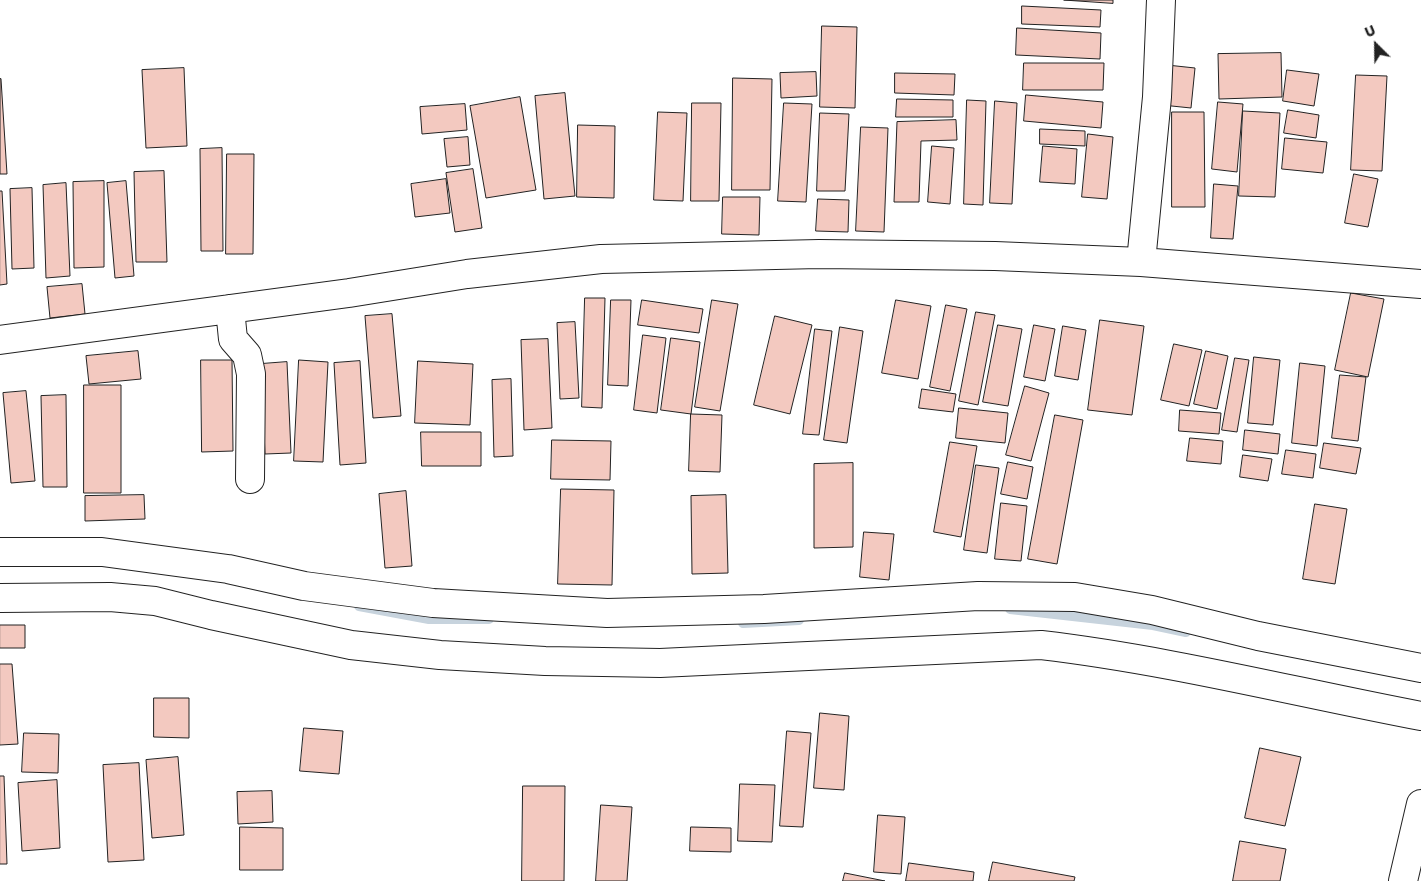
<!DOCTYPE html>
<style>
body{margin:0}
#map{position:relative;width:1421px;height:881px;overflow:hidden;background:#fff;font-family:Poppins,sans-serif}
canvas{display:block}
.north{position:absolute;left:1351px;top:20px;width:50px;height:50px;-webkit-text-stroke:4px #fff;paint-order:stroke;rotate:337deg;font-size:14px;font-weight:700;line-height:20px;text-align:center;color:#222}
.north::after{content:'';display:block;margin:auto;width:18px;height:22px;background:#222;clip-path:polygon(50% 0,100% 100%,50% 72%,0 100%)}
</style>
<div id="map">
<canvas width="1421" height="881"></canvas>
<div class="north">U</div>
</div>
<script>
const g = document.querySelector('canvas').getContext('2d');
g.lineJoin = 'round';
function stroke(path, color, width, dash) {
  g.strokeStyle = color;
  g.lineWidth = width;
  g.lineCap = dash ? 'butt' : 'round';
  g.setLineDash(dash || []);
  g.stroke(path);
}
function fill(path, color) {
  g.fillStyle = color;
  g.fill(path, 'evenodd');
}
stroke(new Path2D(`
 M 359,606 L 429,619 L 489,619
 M 1010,609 L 1153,625 L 1186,632
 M 743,623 L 799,620`), '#c7d3dd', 10);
const building = new Path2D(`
 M 1064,0 L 1113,0 L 1113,3 Z
 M 1022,6 L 1101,10 L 1100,27 L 1022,24 Z
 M 822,26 L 857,27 L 855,108 L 820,107 Z
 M 1017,28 L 1101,33 L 1100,59 L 1016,55 Z
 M 1281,53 L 1282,97 L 1219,99 L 1218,54 Z
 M 1024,63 L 1104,63 L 1103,90 L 1023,90 Z
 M 1167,65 L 1195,68 L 1191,108 L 1162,105 Z
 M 184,68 L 187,146 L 146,148 L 142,70 Z
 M 1287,70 L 1319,74 L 1314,106 L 1283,101 Z
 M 816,72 L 817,96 L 781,98 L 780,73 Z
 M 895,73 L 955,74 L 954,95 L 895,93 Z
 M 1356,75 L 1387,76 L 1382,171 L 1351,170 Z
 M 733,78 L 772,79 L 770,190 L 732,190 Z
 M 1,79 L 7,174 L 0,174 L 0,79 Z
 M 565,93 L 575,196 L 544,199 L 535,96 Z
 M 1026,95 L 1103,102 L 1101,128 L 1024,121 Z
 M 520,97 L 536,190 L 486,198 L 470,106 Z
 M 897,99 L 953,100 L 953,117 L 896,117 Z
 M 967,100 L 986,101 L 983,205 L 964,204 Z
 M 995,101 L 1017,103 L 1012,204 L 990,203 Z
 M 1218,102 L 1243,104 L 1237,172 L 1212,169 Z
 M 692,103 L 721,103 L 719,201 L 691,201 Z
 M 784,103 L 812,104 L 806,202 L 778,201 Z
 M 465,104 L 467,130 L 422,134 L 420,107 Z
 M 1288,110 L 1319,115 L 1316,138 L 1284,133 Z
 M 1243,111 L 1280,113 L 1275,197 L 1239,196 Z
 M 658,112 L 687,113 L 683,201 L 654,200 Z
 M 1172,112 L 1204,112 L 1205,207 L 1172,207 Z
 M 820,113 L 849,114 L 845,191 L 817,191 Z
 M 956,120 L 957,140 L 921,141 L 919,202 L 894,202 L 897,122 Z
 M 578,125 L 615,126 L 614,198 L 577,197 Z
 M 861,127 L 888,128 L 884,232 L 856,231 Z
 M 1040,129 L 1085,131 L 1085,146 L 1040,144 Z
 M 1088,134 L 1113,137 L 1107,199 L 1082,197 Z
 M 468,137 L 470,165 L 447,167 L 444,139 Z
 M 1285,138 L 1327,142 L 1323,173 L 1282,169 Z
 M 932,146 L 954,148 L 950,204 L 928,202 Z
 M 1043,146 L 1077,149 L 1075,184 L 1040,182 Z
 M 222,148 L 223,251 L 201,251 L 200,149 Z
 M 227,154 L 254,154 L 253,254 L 226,254 Z
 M 473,169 L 482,228 L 455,232 L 446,173 Z
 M 164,171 L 167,262 L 136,262 L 134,172 Z
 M 1354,174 L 1378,179 L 1368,227 L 1345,223 Z
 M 446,179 L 450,213 L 415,217 L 411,184 Z
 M 104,181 L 104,267 L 74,268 L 73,182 Z
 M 126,181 L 134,276 L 115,278 L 107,183 Z
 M 66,183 L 70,276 L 46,278 L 43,185 Z
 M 1214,184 L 1238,186 L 1233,239 L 1211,238 Z
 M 32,188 L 34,268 L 12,269 L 10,189 Z
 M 0,191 L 2,191 L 7,284 L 0,285 Z
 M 723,197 L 760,197 L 759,235 L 722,234 Z
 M 818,199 L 849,200 L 848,232 L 816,231 Z
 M 82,284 L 85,314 L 50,318 L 47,287 Z
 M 1351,293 L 1384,299 L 1368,377 L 1335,370 Z
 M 585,298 L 605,298 L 602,408 L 582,407 Z
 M 611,300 L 631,300 L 628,386 L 608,385 Z
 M 642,300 L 703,309 L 699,333 L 638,325 Z
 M 712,300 L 738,304 L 720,411 L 695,407 Z
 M 896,300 L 931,306 L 918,379 L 882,373 Z
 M 946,305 L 967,309 L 950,391 L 930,387 Z
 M 976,312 L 995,315 L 978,405 L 959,401 Z
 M 392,314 L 401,416 L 373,418 L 365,316 Z
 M 775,316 L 812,325 L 790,414 L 754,405 Z
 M 1100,320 L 1144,326 L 1132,415 L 1088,410 Z
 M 575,322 L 579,398 L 560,399 L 557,323 Z
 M 998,325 L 1022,329 L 1008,406 L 983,402 Z
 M 1034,325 L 1055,329 L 1045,381 L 1024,377 Z
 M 1063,326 L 1086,330 L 1078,380 L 1055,376 Z
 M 840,327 L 863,331 L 847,443 L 824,440 Z
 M 815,329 L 832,331 L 819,435 L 803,434 Z
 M 643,335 L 666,338 L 657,413 L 634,410 Z
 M 671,338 L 700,342 L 691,414 L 661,410 Z
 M 548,339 L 552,428 L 524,430 L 521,340 Z
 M 1174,344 L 1202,350 L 1189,406 L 1161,400 Z
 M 138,351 L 141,379 L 89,384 L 86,356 Z
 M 1206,351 L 1228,356 L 1217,409 L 1194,404 Z
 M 1254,357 L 1280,360 L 1273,425 L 1248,423 Z
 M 1235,358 L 1249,360 L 1237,432 L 1222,430 Z
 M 201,360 L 232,360 L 233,451 L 202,452 Z
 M 299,360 L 328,362 L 323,462 L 294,461 Z
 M 360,361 L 366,463 L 340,465 L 334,363 Z
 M 418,361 L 473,364 L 470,425 L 415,423 Z
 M 287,362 L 291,453 L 265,454 L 261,364 Z
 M 1300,363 L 1325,366 L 1317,446 L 1292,443 Z
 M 1340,375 L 1366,377 L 1358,441 L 1332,438 Z
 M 511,379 L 513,456 L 494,457 L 492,380 Z
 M 84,385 L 121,385 L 121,493 L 84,493 Z
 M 1025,386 L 1049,393 L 1031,461 L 1006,455 Z
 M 922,389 L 956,394 L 953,412 L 919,408 Z
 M 26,391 L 35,481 L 11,483 L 3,393 Z
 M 66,395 L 67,487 L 43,487 L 41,396 Z
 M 959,408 L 1008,413 L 1005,443 L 956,438 Z
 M 1180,410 L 1221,413 L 1219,434 L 1179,431 Z
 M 691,414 L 722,415 L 720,472 L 689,471 Z
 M 1055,415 L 1083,420 L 1057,564 L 1028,559 Z
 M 1245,430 L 1280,434 L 1278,454 L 1243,450 Z
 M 421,432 L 481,432 L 481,466 L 422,466 Z
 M 1190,438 L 1223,441 L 1221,464 L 1187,461 Z
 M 552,440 L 611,441 L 610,480 L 551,479 Z
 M 950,442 L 977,446 L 961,537 L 934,532 Z
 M 1324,443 L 1361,448 L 1356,474 L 1320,468 Z
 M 1286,450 L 1316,454 L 1313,478 L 1282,474 Z
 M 1243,455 L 1272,459 L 1268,481 L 1240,477 Z
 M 1008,462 L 1033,467 L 1027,499 L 1001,494 Z
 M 853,463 L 853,547 L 814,548 L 814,464 Z
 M 976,465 L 999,468 L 987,553 L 964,550 Z
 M 561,489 L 614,490 L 612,585 L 558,584 Z
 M 406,491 L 412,566 L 385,568 L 379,494 Z
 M 144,495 L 145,519 L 85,521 L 85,496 Z
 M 726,495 L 728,573 L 692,574 L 691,496 Z
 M 1001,503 L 1027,506 L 1021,561 L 995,559 Z
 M 1315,504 L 1347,509 L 1335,584 L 1303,579 Z
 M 864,532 L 894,534 L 889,580 L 860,577 Z
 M 0,625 L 25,625 L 25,648 L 0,648 Z
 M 0,664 L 12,664 L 18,744 L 0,745 Z
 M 154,698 L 189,698 L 189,738 L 154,737 Z
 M 820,713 L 849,716 L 844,790 L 814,788 Z
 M 304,728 L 343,731 L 339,774 L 300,771 Z
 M 787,731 L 811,733 L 803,827 L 780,826 Z
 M 24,733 L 59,734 L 58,773 L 22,772 Z
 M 1260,748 L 1301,757 L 1285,826 L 1245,818 Z
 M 178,757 L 184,835 L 152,838 L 146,760 Z
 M 139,763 L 144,860 L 108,862 L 103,765 Z
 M 0,776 L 4,776 L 7,864 L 0,864 Z
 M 57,780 L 60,848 L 22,851 L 18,783 Z
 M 740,784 L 775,785 L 772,842 L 738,841 Z
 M 523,786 L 565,786 L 564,881 L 522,881 Z
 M 272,791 L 273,822 L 238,824 L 237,792 Z
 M 601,805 L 632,807 L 627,881 L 596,881 Z
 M 878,815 L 905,817 L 901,874 L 874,872 Z
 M 240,827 L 283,828 L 283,870 L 240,870 Z
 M 691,827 L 731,828 L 731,852 L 690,851 Z
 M 1240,841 L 1286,849 L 1280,881 L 1233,881 Z
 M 993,862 L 1075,877 L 1074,881 L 989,881 Z
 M 909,863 L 974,872 L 973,881 L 906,881 Z
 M 845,873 L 885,881 L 843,881 Z`);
fill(building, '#f3c9c0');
stroke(building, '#222', 1);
const street = new Path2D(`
 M 1141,262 L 1157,97 L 1161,0
 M 230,309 L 233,339 L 247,355 L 251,374 L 250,479
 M 0,340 L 349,293 L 467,274 L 601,259 L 819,254 L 995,256 L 1141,262 L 1421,284
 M 0,552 L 102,552 L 228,569 L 304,586 L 433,603 L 607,613 L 764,609 L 978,596 L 1075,597 L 1152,610 L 1258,636 L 1421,668
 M 0,598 L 110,597 L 155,601 L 211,615 L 351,645 L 440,655 L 545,661 L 660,663 L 1041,645 C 1169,660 1295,692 1421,716
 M 1403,881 L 1421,804`);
stroke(street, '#222', 30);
stroke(street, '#fff', 28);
</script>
